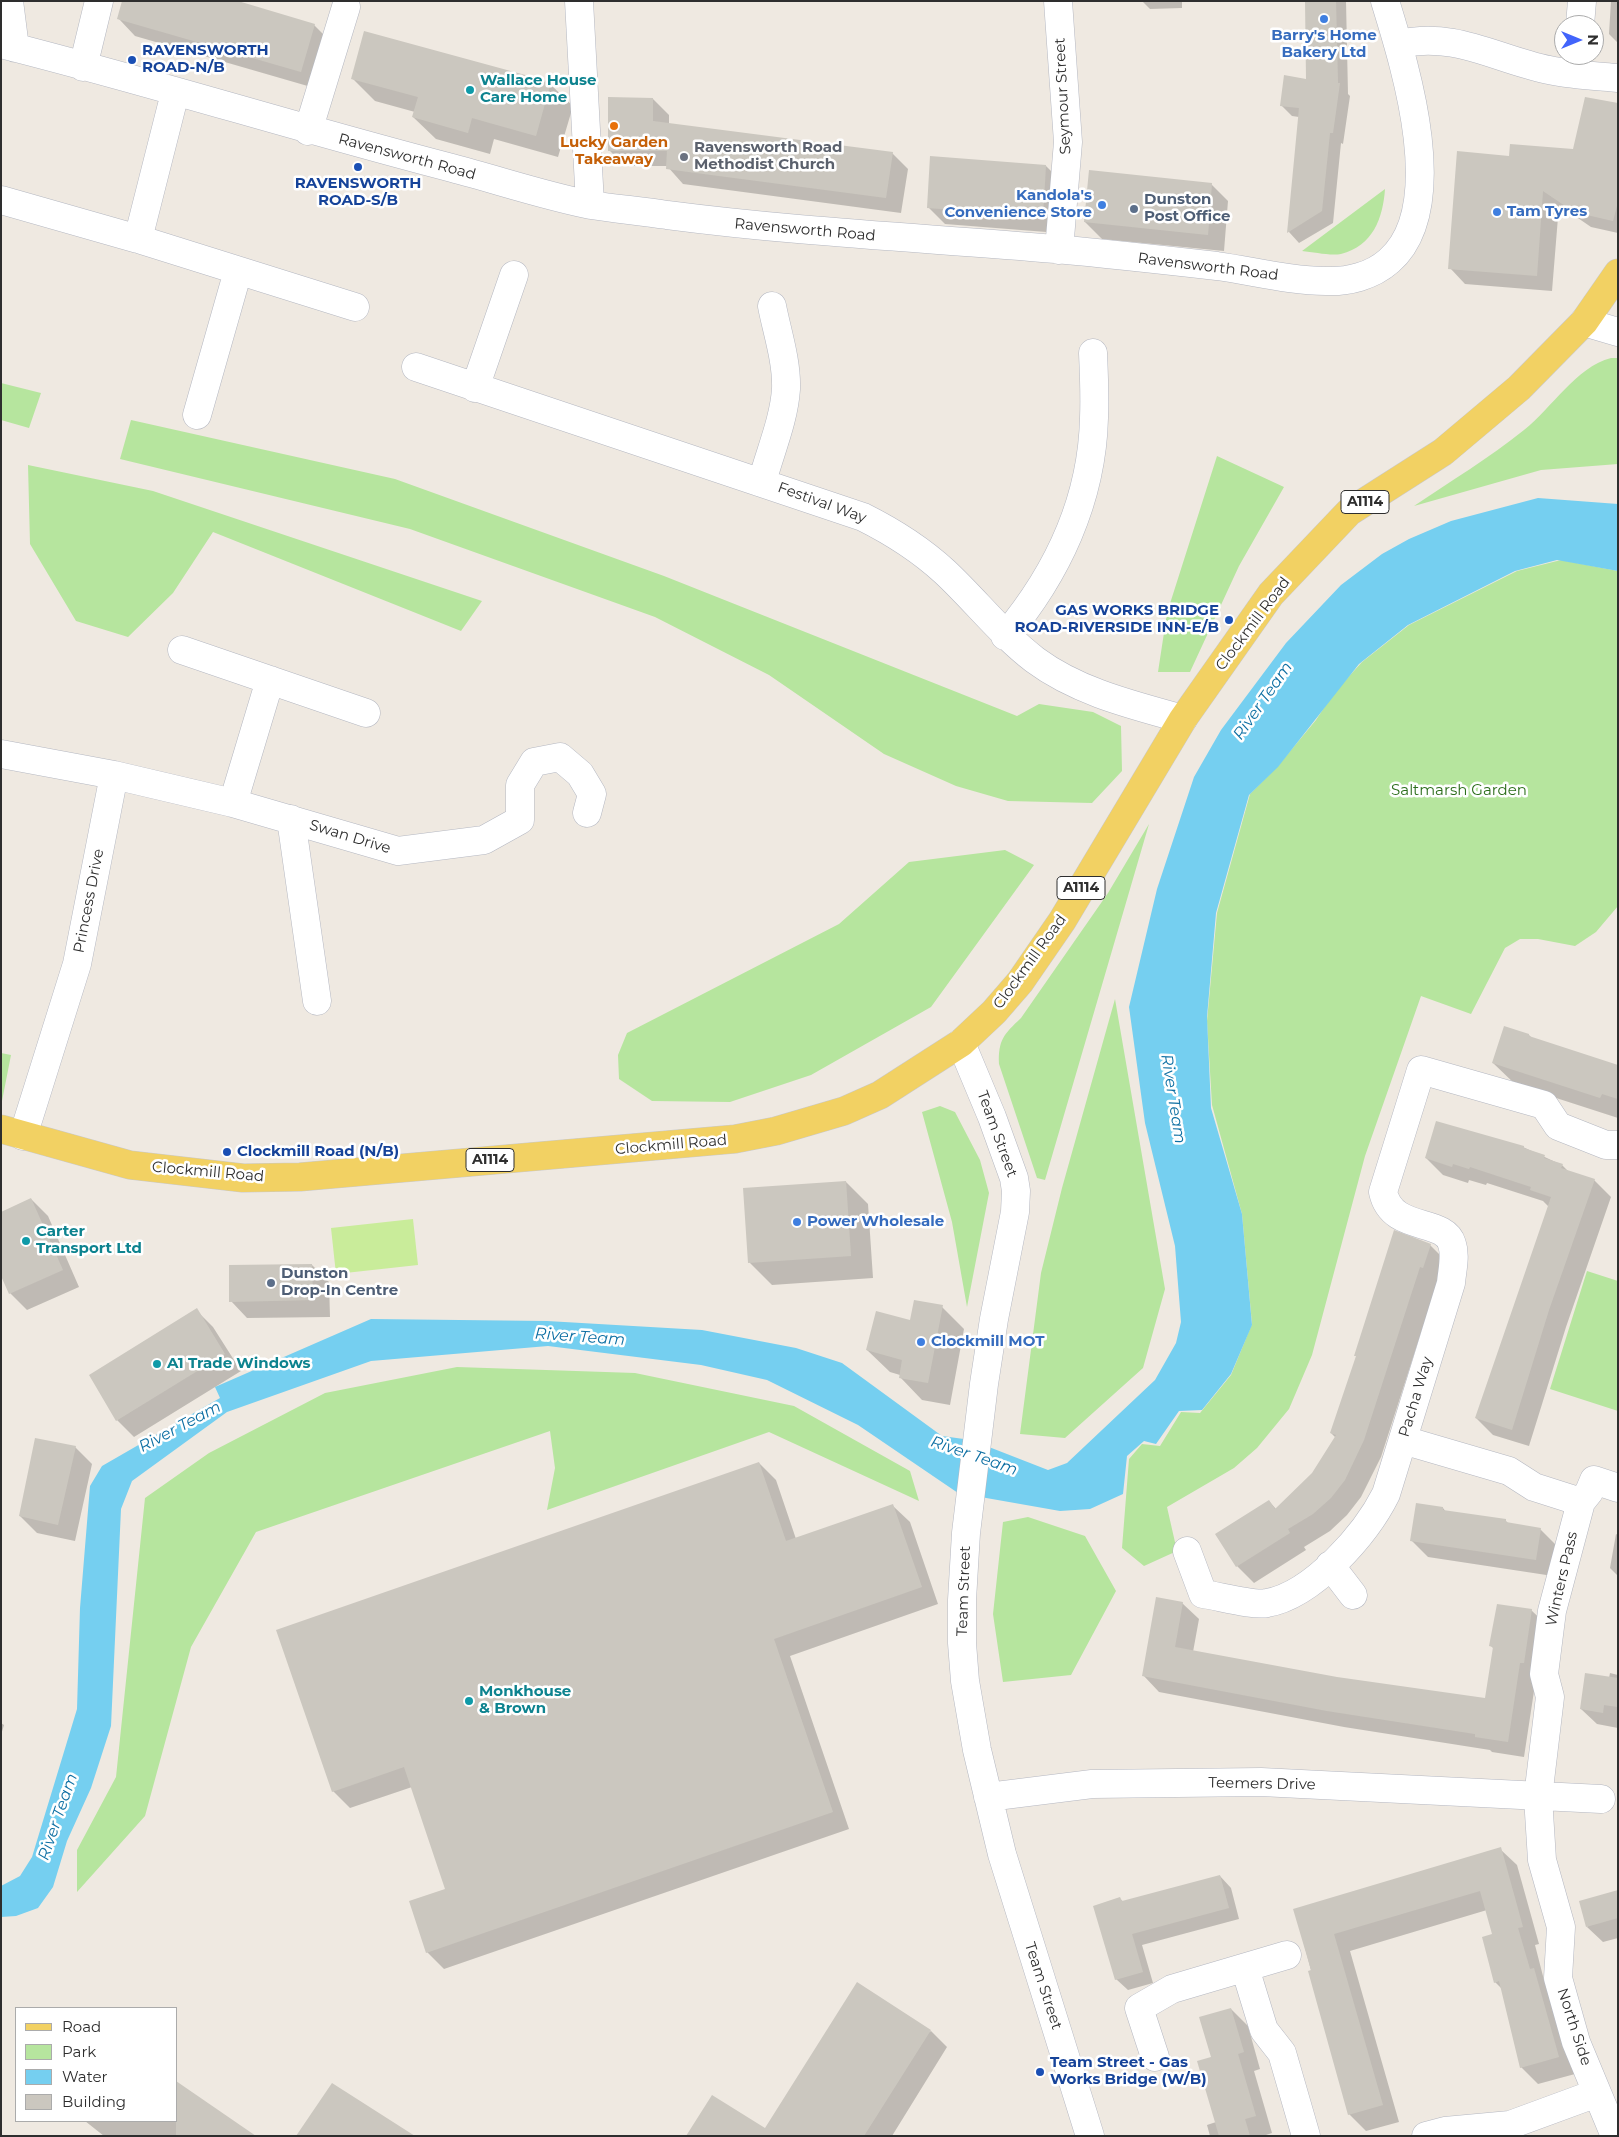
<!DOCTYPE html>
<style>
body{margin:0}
#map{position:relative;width:1619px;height:2137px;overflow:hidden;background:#efe9e1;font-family:Montserrat,sans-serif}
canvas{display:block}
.frame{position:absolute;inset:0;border:2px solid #2e2e2e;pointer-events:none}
.legend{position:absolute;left:15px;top:2007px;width:162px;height:115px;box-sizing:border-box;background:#fff;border:1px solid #ababab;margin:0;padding:6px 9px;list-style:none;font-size:15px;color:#2e2e2e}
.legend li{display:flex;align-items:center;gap:10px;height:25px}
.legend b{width:25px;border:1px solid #ababab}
.north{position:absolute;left:1554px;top:15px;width:50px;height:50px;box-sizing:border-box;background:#fff;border:1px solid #ababab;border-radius:50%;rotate:90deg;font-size:14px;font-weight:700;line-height:20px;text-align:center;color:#2e2e2e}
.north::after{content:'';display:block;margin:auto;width:18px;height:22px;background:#4264fb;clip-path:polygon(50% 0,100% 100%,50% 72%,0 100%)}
</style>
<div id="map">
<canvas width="1619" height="2137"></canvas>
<div class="frame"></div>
<ul class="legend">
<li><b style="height:6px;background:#f2d163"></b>Road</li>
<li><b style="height:14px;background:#b6e59e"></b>Park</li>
<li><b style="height:14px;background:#75cff0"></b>Water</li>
<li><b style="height:14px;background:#cbc7bf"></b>Building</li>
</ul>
<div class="north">N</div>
</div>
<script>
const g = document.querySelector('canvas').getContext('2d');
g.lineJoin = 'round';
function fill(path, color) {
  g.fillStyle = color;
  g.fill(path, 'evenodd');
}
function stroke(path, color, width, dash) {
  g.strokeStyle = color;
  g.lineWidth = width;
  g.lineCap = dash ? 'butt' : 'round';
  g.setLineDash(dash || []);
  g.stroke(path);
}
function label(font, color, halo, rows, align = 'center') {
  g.font = font + ' Montserrat,sans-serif';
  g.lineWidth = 5;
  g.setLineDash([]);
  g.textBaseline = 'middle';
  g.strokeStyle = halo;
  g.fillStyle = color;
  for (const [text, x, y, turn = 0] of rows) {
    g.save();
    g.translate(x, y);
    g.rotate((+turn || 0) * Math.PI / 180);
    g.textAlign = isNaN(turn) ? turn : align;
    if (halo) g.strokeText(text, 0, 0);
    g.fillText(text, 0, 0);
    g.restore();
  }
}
fill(new Path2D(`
 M 1385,189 C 1383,218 1373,246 1341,254 C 1330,256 1314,252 1302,251 Z
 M 1611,358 L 1618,358 L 1618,464 L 1541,470 L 1414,506 C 1451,481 1489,458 1524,430 C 1552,408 1576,367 1611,358 Z
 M 1,383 L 41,393 L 29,428 L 1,420 Z
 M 131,420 L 395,479 L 664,576 L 1017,716 L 1039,704 L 1093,712 L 1121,726 L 1122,771 L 1092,803 L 1008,801 L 956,786 L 884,754 L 769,675 L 655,617 L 410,529 L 120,459 Z
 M 1217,456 L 1284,487 L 1239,566 L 1190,672 L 1158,672 L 1167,613 Z
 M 28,465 L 153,491 L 482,601 L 461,631 L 213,532 L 173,593 L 128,637 L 76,621 L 30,544 Z
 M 1561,560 L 1618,571 L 1618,906 L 1596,932 L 1575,946 L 1538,939 L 1520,939 L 1505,948 L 1471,1014 L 1421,996 L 1365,1156 L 1312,1355 L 1289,1409 L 1257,1448 L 1234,1468 L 1167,1507 L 1177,1551 L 1144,1566 L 1122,1548 L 1129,1459 L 1142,1444 L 1160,1446 L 1181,1412 L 1200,1413 L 1231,1375 L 1252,1324 L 1242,1214 L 1212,1105 L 1207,1021 L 1217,913 L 1250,794 L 1277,767 L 1316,720 L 1333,694 L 1362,662 L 1409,625 L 1517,571 Z
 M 1149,824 L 1045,1180 L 1037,1178 L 999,1064 C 998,1040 1004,1034 1021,1018 L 1108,893 Z
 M 1005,850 L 1034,865 L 931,1007 L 811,1075 L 730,1102 L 652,1101 L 619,1079 L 618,1055 L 627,1033 L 839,924 L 909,862 Z
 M 1115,999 L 1165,1289 L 1143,1368 L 1065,1438 L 1020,1434 L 1041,1273 L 1062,1188 Z
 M 1,1053 L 11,1055 L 2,1101 L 1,1101 Z
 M 940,1106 L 955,1112 L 980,1160 L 989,1193 L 967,1307 L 952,1222 L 922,1112 Z
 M 1587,1271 L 1618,1281 L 1618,1411 L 1550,1389 Z
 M 457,1367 L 635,1373 L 794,1406 L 910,1471 L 919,1501 L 769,1432 L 547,1510 L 555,1468 L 550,1431 L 256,1532 L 191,1647 L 145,1816 L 77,1892 L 77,1850 L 116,1777 L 145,1498 L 209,1453 L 325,1393 Z
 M 1028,1517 L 1085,1536 L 1116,1591 L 1071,1675 L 1003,1682 L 993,1614 L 1003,1522 Z`), '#b6e59e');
fill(new Path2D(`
 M 413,1219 L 418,1265 L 336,1274 L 331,1228 Z`), '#c9ec9a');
fill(new Path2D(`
 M 1538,498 L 1618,504 L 1618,571 L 1557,560 L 1515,571 L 1408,625 L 1359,664 L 1278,767 L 1249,795 L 1216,913 L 1207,1017 L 1211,1108 L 1242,1214 L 1252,1325 L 1231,1374 L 1202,1410 L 1179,1411 L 1156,1444 L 1144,1441 L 1127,1456 L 1123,1494 L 1090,1509 L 1060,1511 L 958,1493 L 858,1425 L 767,1380 L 701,1365 L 548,1346 L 371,1361 L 227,1412 L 132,1481 L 121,1509 L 111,1726 L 91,1788 L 67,1841 L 53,1887 L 38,1908 L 16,1916 L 1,1917 L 1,1886 L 20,1876 L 32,1857 L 77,1709 L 80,1608 L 90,1486 L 102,1466 L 220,1398 L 215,1387 L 371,1319 L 547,1321 L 702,1330 L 796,1348 L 842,1363 L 942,1436 L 971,1440 L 1048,1470 L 1067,1463 L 1155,1380 L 1176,1343 L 1181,1322 L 1175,1246 L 1145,1123 L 1129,1007 L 1157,889 L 1194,777 L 1221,730 L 1286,643 L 1341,585 L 1382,554 L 1409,539 L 1451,521 Z`), '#75cff0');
fill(new Path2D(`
 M 1142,1 L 1182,1 L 1182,8 L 1150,9 Z
 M 1306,1 L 1346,1 L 1348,94 L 1350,96 L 1343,144 L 1341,143 L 1333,223 L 1299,243 L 1289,232 L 1299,117 L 1292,116 L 1281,105 L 1307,80 Z
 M 1611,1 L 1618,1 L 1618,43 L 1609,34 Z
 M 119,19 L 314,25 L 331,42 L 318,89 L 135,36 Z
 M 353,79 L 550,84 L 573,106 L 558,157 L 494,139 L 490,154 L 436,139 L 413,117 L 415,112 L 375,101 Z
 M 653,99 L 669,115 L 669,124 L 892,153 L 908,169 L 901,213 L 683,184 L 667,166 L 625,166 L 609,150 Z
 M 1618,105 L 1618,233 L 1591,227 L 1559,205 L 1552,291 L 1465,284 L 1450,268 L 1510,157 L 1574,150 Z
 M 1046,166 L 1063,183 L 1059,233 L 945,224 L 928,207 Z
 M 1211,184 L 1228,201 L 1224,251 L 1102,239 L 1085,222 Z
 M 1529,1035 L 1532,1038 L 1618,1066 L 1618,1118 L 1516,1085 L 1493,1063 Z
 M 1523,1147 L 1562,1165 L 1568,1171 L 1594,1180 L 1611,1197 L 1566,1327 L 1529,1446 L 1493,1435 L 1476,1418 L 1549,1207 L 1543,1201 L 1487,1183 L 1486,1185 L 1469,1180 L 1468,1183 L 1443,1175 L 1426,1158 Z
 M 846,1182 L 868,1204 L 873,1278 L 772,1285 L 749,1262 Z
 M 31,1199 L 48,1216 L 79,1287 L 27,1310 L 10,1293 L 1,1273 Z
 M 1430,1245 L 1447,1262 L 1437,1283 L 1381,1457 L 1361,1497 L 1347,1515 L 1330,1531 L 1304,1547 L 1306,1550 L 1254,1583 L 1237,1566 L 1269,1501 L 1276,1509 L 1313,1474 L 1336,1438 L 1331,1433 L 1357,1357 L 1355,1355 Z
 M 312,1265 L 329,1282 L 330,1317 L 247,1318 L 231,1301 Z
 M 942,1307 L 964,1329 L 950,1405 L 922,1400 L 900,1377 L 900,1375 L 890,1372 L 867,1350 L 911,1322 Z
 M 196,1310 L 213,1327 L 241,1371 L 134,1437 L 117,1420 Z
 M 75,1447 L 92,1464 L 75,1541 L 37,1533 L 20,1516 Z
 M 759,1463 L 776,1480 L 796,1539 L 893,1506 L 910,1522 L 938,1604 L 790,1656 L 849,1829 L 444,1969 L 427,1952 L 447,1890 L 412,1787 L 350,1808 L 333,1791 Z
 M 1443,1508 L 1446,1512 L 1506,1521 L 1509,1524 L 1540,1529 L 1557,1546 L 1553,1576 L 1428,1557 L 1411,1540 Z
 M 1616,1534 L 1618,1535 L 1618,1576 L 1610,1568 Z
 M 1182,1603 L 1199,1619 L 1193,1652 L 1337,1678 L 1486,1700 L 1494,1649 L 1490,1645 L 1531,1610 L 1548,1626 L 1536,1678 L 1524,1757 L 1492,1752 L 1490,1750 L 1344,1727 L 1159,1692 L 1143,1675 Z
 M 1610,1673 L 1618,1675 L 1618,1728 L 1597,1724 L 1581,1709 L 1609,1678 Z
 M 1,1723 L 4,1725 L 1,1735 Z
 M 1500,1849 L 1517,1865 L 1539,1944 L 1535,1945 L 1544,1980 L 1551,1987 L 1575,2074 L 1538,2084 L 1521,2067 L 1503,1990 L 1495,1982 L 1494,1935 L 1487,1910 L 1350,1951 L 1399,2122 L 1366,2131 L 1349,2114 L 1295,1910 Z
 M 1220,1876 L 1231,1888 L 1239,1919 L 1142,1945 L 1153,1983 L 1128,1990 L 1116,1979 L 1120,1899 L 1124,1902 Z
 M 1618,1891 L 1618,1938 L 1603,1942 L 1587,1927 Z
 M 1231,2009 L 1248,2026 L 1260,2069 L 1254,2071 L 1272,2133 L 1263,2136 L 1210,2136 L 1207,2125 L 1216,2122 L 1213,2058 Z
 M 931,2031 L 947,2047 L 892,2136 L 687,2136 L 765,2130 Z
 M 85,2121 L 176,2121 L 254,2136 L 104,2136 Z`), '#0003');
fill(new Path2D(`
 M 122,1 L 238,1 L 315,24 L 301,72 L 117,19 Z
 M 1305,1 L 1336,1 L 1338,83 L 1340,83 L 1333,133 L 1330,133 L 1322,211 L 1287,233 L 1299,108 L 1280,106 L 1284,75 L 1306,79 Z
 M 364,31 L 551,82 L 536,136 L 472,118 L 468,133 L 412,117 L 418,97 L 351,79 Z
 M 608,97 L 653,98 L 653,121 L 893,152 L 886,198 L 666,169 L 667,151 L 608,151 Z
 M 1585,97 L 1618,103 L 1618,202 L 1613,221 L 1574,212 L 1543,191 L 1537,276 L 1448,269 L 1457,151 L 1509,156 L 1510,144 L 1573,149 Z
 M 930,156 L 1046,165 L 1043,216 L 927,208 Z
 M 1089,170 L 1212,183 L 1208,235 L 1084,222 Z
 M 1504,1026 L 1529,1034 L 1529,1036 L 1618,1065 L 1618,1099 L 1602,1094 L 1600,1098 L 1492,1063 Z
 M 1436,1121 L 1524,1146 L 1524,1148 L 1545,1155 L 1544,1158 L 1563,1164 L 1561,1168 L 1595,1179 L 1549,1310 L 1512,1430 L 1475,1418 L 1551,1197 L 1530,1190 L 1531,1187 L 1470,1167 L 1469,1169 L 1453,1164 L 1452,1167 L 1425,1158 Z
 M 846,1181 L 851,1256 L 748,1263 L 743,1188 Z
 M 31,1198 L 63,1270 L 9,1294 L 1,1276 L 1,1212 Z
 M 1394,1230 L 1431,1244 L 1423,1268 L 1420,1267 L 1364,1440 L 1345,1480 L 1331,1498 L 1313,1514 L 1288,1529 L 1290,1533 L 1236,1567 L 1215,1534 L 1269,1500 L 1275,1509 L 1312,1473 L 1336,1435 L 1330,1433 L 1356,1356 L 1354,1356 Z
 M 312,1264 L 313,1300 L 229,1302 L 229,1265 Z
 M 914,1300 L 943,1305 L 928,1383 L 899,1378 L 902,1360 L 866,1350 L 876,1311 L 910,1320 Z
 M 197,1308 L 225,1354 L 116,1421 L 89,1375 Z
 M 35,1438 L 76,1446 L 58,1525 L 19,1516 Z
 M 759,1462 L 786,1541 L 893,1504 L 922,1587 L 774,1639 L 833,1812 L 426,1953 L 409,1901 L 445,1889 L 404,1767 L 332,1792 L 276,1630 Z
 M 1416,1503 L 1443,1507 L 1443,1510 L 1506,1519 L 1506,1522 L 1541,1528 L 1536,1560 L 1410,1541 Z
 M 1156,1597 L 1183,1602 L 1175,1647 L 1337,1677 L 1485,1698 L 1493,1647 L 1489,1646 L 1497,1604 L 1532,1609 L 1524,1663 L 1520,1663 L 1508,1742 L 1475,1737 L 1475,1734 L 1327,1711 L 1142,1676 Z
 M 1585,1673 L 1618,1678 L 1618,1707 L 1604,1705 L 1603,1713 L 1580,1709 Z
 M 1501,1847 L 1523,1927 L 1518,1928 L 1530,1969 L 1534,1968 L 1559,2057 L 1520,2068 L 1499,1981 L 1494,1983 L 1482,1937 L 1492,1934 L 1480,1891 L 1334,1934 L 1383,2105 L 1348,2115 L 1308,1971 L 1311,1970 L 1293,1909 Z
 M 1220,1875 L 1229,1908 L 1132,1934 L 1143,1972 L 1115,1980 L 1093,1906 L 1120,1897 L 1122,1901 Z
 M 1618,1890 L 1618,1918 L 1586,1927 L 1579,1901 Z
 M 857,1982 L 931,2030 L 864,2136 L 686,2136 L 712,2095 L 765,2128 Z
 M 1231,2008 L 1244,2052 L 1238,2054 L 1256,2116 L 1245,2119 L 1250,2136 L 1219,2136 L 1197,2061 L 1211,2057 L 1199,2017 Z
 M 176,2081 L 256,2136 L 176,2136 Z
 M 332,2083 L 415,2136 L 296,2136 Z`), '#cbc7bf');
const minor = new Path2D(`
 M 9,1 L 15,48
 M 579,1 L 590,204
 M 1058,1 L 1068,142 L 1059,250
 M 1580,25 L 1582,1
 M 1,44 C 152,82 301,129 452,168 C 498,180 545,196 591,205 C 616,209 642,211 667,215 C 797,232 926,238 1056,249 C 1110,254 1164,260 1217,266 C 1253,271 1290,281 1326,281 C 1348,282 1372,276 1389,261 C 1450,208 1405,66 1385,1
 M 1398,44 C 1456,31 1495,59 1549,70 C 1572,75 1595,76 1618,78
 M 83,67 L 99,1
 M 308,131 L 346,7
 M 1,200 L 138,239 L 355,307
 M 138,239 L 175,93
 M 1584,322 L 1618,332
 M 416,367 L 863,517 C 893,532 920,549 945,572 C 976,601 1001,634 1035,660 C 1078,692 1133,705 1183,719
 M 475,388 L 514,275
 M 197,415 L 238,271
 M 762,482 C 770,452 784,420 786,389 C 787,361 777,332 772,306
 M 1005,636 C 1057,574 1092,500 1094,418 C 1095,396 1094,375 1093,353
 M 182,650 L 366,713
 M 1,754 L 114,775 L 77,964 L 23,1136
 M 114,775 L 233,803 L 398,851 L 484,840 L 520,820 L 520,785 L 534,762 L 560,757 L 580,774 L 592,794 L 587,813
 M 233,803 L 270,680
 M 291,819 L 317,1001
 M 961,1043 L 992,1117 L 1014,1178 L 1016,1191 L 1015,1212 L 994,1319 L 984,1384 L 966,1533 L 962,1600 L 962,1643 L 965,1681 L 977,1750 L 1002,1854 L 1090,2136
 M 1403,1440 L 1509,1471 L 1534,1487 L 1581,1502
 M 1187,1551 L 1203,1594 C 1218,1596 1254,1606 1267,1603 C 1313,1595 1366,1534 1386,1494 L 1451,1283 C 1452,1271 1456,1256 1452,1244 C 1444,1217 1392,1233 1383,1192 L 1421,1070 L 1544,1105 L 1558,1126 L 1606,1145 L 1618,1145
 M 1330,1565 L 1353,1595
 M 988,1797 L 1092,1784 L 1261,1782 L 1601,1799
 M 1245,1968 L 1264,2030 L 1282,2053 L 1306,2136
 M 1155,2057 L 1139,2008 L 1172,1989 L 1287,1955
 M 1426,2136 L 1445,2131 L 1510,2125 L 1597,2093
 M 1615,2136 L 1576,2042 L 1558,1978 L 1561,1927 L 1542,1860 L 1538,1797 L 1550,1697 L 1544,1674 L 1552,1611 L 1581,1502 L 1589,1492 L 1594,1480 L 1618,1488`);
const major = new Path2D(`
 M 1,1129 L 130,1165 L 243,1178 L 300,1177 L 735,1139 L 776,1131 L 844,1111 L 880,1095 L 961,1043 L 994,1012 L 1020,982 L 1062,921 L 1183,719 L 1271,594 L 1349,512 L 1443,452 L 1519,388 L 1584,322 L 1618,273`);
stroke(minor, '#b4b7c1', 29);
stroke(major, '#c9c9c9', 29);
stroke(minor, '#fff', 28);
stroke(major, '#f2d163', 28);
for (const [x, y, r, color] of [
 [1324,19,5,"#3f7fe0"],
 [132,60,5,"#1a4fb4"],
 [470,90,5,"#0f9aa8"],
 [614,126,5,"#e8710a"],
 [684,157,5,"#6b7280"],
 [358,167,5,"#1a4fb4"],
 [1102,205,5,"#3f7fe0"],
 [1134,209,5,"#5c6f8a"],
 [1497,212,5,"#3f7fe0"],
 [1229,620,5,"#1a4fb4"],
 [227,1152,5,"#1a4fb4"],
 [797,1222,5,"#3f7fe0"],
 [26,1241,5,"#0f9aa8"],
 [271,1283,5,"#5c6f8a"],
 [921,1342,5,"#3f7fe0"],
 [157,1364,5,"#0f9aa8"],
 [469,1701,5,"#0f9aa8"],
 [1040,2072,5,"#1a4fb4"]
]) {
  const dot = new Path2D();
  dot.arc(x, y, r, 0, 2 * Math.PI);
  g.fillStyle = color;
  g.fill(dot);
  stroke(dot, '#fff', 2);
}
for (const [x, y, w] of [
 [1365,502,48],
 [1081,888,48],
 [490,1160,48]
]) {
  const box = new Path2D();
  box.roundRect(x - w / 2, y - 11.5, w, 23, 4);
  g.fillStyle = '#fff';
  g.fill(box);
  stroke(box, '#2e2e2e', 1);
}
label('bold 14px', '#2e2e2e', null, [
 ["A1114",1365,502],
 ["A1114",1081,888],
 ["A1114",490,1160]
]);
label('bold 15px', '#366cbe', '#fff', [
 ["Barry's Home",1324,36,"center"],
 ["Bakery Ltd",1324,53,"center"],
 ["Kandola's",1092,196,"right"],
 ["Convenience Store",1092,213,"right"],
 ["Tam Tyres",1507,212],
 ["Power Wholesale",807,1222],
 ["Clockmill MOT",931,1342]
], 'left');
label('bold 15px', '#164399', '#fff', [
 ["RAVENSWORTH",142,51],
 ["ROAD-N/B",142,68],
 ["RAVENSWORTH",358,184,"center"],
 ["ROAD-S/B",358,201,"center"],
 ["GAS WORKS BRIDGE",1219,611,"right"],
 ["ROAD-RIVERSIDE INN-E/B",1219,628,"right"],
 ["Clockmill Road (N/B)",237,1152],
 ["Team Street - Gas",1050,2063],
 ["Works Bridge (W/B)",1050,2080]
], 'left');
label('bold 15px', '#0d838f', '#fff', [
 ["Wallace House",480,81],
 ["Care Home",480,98],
 ["Carter",36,1232],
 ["Transport Ltd",36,1249],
 ["A1 Trade Windows",167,1364],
 ["Monkhouse",479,1692],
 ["& Brown",479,1709]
], 'left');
label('15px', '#2e2e2e', '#fff', [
 ["Seymour Street",1063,96,-93],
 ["Ravensworth Road",407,157,15],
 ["Ravensworth Road",805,230,5],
 ["Ravensworth Road",1208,267,7],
 ["Festival Way",822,503,20],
 ["Clockmill Road",1253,624,-53],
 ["Swan Drive",350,837,17],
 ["Princess Drive",89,901,-79],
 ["Clockmill Road",1030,962,-54],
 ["Team Street",997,1134,70],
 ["Clockmill Road",671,1145,-5],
 ["Clockmill Road",208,1172,5],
 ["Pacha Way",1416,1397,-73],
 ["Winters Pass",1562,1579,-77],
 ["Team Street",964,1591,-88],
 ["Teemers Drive",1262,1784,1],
 ["Team Street",1043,1986,72],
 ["North Side",1574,2027,72]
]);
label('bold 15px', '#c56008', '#fff', [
 ["Lucky Garden",614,143],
 ["Takeaway",614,160]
]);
label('bold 15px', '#5b616d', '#fff', [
 ["Ravensworth Road",694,148],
 ["Methodist Church",694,165]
], 'left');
label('bold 15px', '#4e5e75', '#fff', [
 ["Dunston",1144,200],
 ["Post Office",1144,217],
 ["Dunston",281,1274],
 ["Drop-In Centre",281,1291]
], 'left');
label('15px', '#2c6e1b', '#fff', [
 ["Saltmarsh Garden",1459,791]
]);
label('italic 16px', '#0d6fa3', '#fff', [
 ["River Team",1263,701,-55],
 ["River Team",1173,1099,81],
 ["River Team",580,1337,4],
 ["River Team",180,1427,-28],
 ["River Team",974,1456,19],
 ["River Team",58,1817,-71]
]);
</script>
